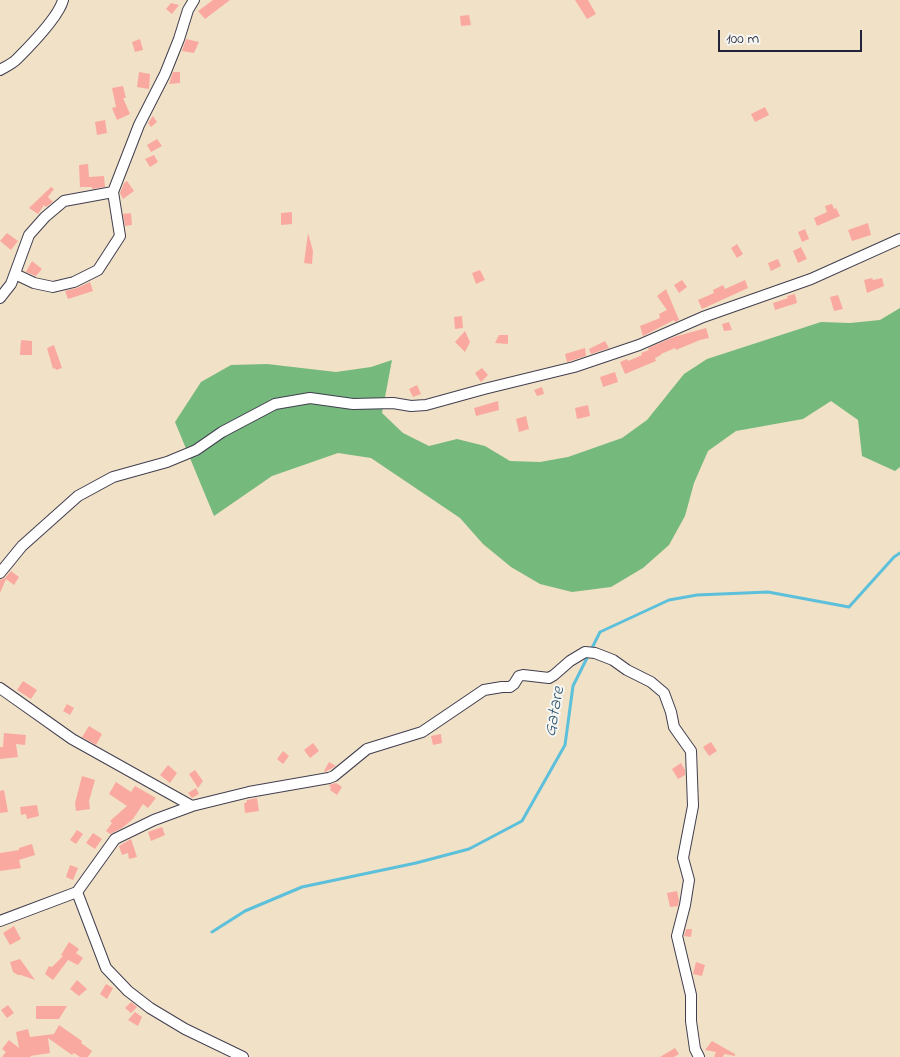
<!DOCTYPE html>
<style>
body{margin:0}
#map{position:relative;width:900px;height:1057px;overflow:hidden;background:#f1e1c6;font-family:"Indie Flower",sans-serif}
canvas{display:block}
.scale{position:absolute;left:718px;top:30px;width:144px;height:22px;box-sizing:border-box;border:2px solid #22223b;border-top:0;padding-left:6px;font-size:15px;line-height:18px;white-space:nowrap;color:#22223b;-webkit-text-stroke:4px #f6f6f2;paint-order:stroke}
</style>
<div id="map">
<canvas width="900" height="1057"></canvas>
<div class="scale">100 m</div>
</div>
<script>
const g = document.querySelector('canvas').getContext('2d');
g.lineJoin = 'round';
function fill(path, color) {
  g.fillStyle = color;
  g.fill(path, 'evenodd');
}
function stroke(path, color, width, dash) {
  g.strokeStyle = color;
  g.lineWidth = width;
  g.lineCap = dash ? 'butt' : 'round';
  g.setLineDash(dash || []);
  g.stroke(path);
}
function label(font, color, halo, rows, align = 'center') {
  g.font = font + ' "Indie Flower",sans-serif';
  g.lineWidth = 4;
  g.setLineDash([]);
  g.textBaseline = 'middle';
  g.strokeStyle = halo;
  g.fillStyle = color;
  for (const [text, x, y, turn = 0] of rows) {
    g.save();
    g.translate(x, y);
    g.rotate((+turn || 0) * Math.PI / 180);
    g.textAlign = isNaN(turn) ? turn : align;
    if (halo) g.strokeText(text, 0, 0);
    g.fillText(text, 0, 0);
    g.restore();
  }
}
fill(new Path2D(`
 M 900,308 L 900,467 L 895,471 L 862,456 L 858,420 L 831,401 L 803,419 L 736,431 L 708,451 L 694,483 L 685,516 L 669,545 L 643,568 L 611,587 L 572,592 L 540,584 L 511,567 L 483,544 L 460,518 L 371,458 L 338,453 L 272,476 L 214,516 L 175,422 L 201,382 L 231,365 L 267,364 L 336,372 L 371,367 L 392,360 L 382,413 L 403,433 L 429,446 L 457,439 L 485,446 L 510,461 L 540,462 L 568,457 L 622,438 L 647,420 L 684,374 L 707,359 L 821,322 L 850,323 L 880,320 Z`), '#76b97d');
stroke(new Path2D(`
 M 212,932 L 245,911 L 302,887 L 416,863 L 469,849 L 522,821 L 565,745 L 573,686 L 600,632 L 669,600 L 697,595 L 768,592 L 849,607 L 894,557 L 900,553`), '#5dc0db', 3);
fill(new Path2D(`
 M 213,0 L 230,0 L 205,19 L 198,11 Z
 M 575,0 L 588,0 L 596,14 L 587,19 Z
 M 171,3 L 179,5 L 172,14 L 166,9 Z
 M 469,15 L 471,25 L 461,26 L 460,16 Z
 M 140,39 L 143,50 L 135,52 L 132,42 Z
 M 186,39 L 199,42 L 194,53 L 182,51 Z
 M 139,72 L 150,74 L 149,89 L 137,87 Z
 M 173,72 L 180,72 L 180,83 L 169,84 Z
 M 123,86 L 126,98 L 123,98 L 130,114 L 117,120 L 112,108 L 116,107 L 112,88 Z
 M 765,107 L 769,115 L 755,122 L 751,114 Z
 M 153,116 L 157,122 L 151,127 L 148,123 Z
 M 105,120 L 107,133 L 97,135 L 95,122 Z
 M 157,139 L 162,146 L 151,152 L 147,145 Z
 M 154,155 L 158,162 L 150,167 L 145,159 Z
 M 88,164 L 89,177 L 104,176 L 105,187 L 92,189 L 92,187 L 80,187 L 79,165 Z
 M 127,181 L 134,191 L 123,199 L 120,193 L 124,183 Z
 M 51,187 L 54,189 L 48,197 L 53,202 L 46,207 L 44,205 L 38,214 L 29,208 Z
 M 832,204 L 834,209 L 836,208 L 840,216 L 817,226 L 814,218 L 827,212 L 825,206 Z
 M 292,212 L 292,224 L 281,225 L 281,213 Z
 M 131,213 L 132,225 L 125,226 L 123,214 Z
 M 868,223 L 871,235 L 852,241 L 848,230 Z
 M 805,229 L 809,239 L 802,242 L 798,232 Z
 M 7,233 L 18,241 L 11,250 L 0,241 Z
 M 308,233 L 313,251 L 312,264 L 304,263 Z
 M 737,244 L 743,254 L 737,258 L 731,248 Z
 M 801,247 L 807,259 L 798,263 L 793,251 Z
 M 778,259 L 781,266 L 771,271 L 768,263 Z
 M 32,261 L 42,269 L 36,276 L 26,272 Z
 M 480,270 L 485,280 L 476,284 L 472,273 Z
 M 872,278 L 873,280 L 882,278 L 884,286 L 867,293 L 864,280 Z
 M 682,280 L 687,287 L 679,293 L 674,285 Z
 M 745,280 L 748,288 L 702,309 L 698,300 L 714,293 L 713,290 L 723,285 L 725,289 Z
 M 90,282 L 93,291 L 68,299 L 65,291 L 77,288 Z
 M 666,289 L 679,320 L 675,322 L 674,320 L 643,336 L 640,326 L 660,318 L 659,314 L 667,310 L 657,296 Z
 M 795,294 L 797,303 L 775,310 L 773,303 L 788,298 L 787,296 Z
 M 838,295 L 843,309 L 834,311 L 830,297 Z
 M 462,316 L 463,328 L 455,329 L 454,317 Z
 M 729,322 L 732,330 L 724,331 L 722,324 Z
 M 706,328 L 709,338 L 700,340 L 676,350 L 675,348 L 661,354 L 661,355 L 655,358 L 656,361 L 625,374 L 620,362 L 627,359 L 628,361 L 642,355 L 641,353 L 649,350 L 648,348 L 674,337 Z
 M 465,331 L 470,342 L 465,352 L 455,342 Z
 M 499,335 L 508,335 L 508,344 L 495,343 Z
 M 21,340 L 32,341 L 32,355 L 20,355 Z
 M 605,341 L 609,348 L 591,354 L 589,349 Z
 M 54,345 L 62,368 L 56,370 L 55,368 L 53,369 L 47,348 Z
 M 585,348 L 586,356 L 567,362 L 565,354 Z
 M 482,368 L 488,375 L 481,382 L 475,373 Z
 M 615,372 L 618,382 L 603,387 L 600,377 Z
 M 417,385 L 421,394 L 413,397 L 409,389 Z
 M 542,387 L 544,394 L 537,396 L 534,390 Z
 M 498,401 L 499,410 L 476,416 L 474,408 Z
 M 588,405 L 590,416 L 577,419 L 575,408 Z
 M 526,416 L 529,429 L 519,432 L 516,419 Z
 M 11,571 L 19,577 L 14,585 L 6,579 L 0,593 L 0,580 L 5,578 Z
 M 23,681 L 37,690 L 31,699 L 17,690 Z
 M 67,704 L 74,708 L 70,715 L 63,711 Z
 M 89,726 L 102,734 L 96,745 L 82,737 Z
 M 4,733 L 26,735 L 25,745 L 16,744 L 18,757 L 0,759 L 0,747 L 3,747 Z
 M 441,734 L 442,743 L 433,745 L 431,736 Z
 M 711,742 L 717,751 L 709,756 L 703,747 Z
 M 313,743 L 319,751 L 310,758 L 304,750 Z
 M 283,751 L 289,756 L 283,764 L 277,759 Z
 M 329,762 L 336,766 L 325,772 L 324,771 Z
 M 681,763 L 685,770 L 685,775 L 678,779 L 672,769 Z
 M 168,765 L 177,773 L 170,783 L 160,775 Z
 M 195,770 L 203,781 L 198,788 L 189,774 Z
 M 82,776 L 95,780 L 89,801 L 90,809 L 76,811 L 75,803 Z
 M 116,782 L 131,792 L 135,786 L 156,798 L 148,808 L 143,804 L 133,819 L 122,828 L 110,834 L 106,831 L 112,823 L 110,821 L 127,806 L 109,794 Z
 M 336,783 L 342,787 L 337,795 L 330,790 L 331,788 L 329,785 Z
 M 196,788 L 199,794 L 192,798 L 188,793 Z
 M 4,790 L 8,812 L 0,813 L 0,791 Z
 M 257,798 L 259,811 L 245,813 L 244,803 L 246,803 L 247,800 Z
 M 37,805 L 39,816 L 27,819 L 26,814 L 21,815 L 20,807 Z
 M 162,827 L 165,835 L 151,841 L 148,832 Z
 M 77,830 L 83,834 L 76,844 L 70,840 Z
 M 93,833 L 102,839 L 95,849 L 86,843 Z
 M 131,839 L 137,857 L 129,859 L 128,853 L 122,855 L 119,846 Z
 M 32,844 L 35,855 L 19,860 L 21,868 L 0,871 L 0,853 L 19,850 L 19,848 Z
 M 70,865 L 78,868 L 73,880 L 66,877 Z
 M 677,891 L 679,900 L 678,906 L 670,907 L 667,893 Z
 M 14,926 L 21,939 L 10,945 L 3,933 Z
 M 686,929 L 692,929 L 691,937 L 684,936 Z
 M 69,942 L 79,949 L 76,953 L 83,958 L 78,965 L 68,960 L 53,980 L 45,974 L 49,966 L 52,967 L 63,956 L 61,955 Z
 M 20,959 L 35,980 L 21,975 L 18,975 L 13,972 L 10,962 Z
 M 696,962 L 705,965 L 702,976 L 693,974 Z
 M 77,980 L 87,989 L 79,996 L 70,989 Z
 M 106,984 L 113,988 L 107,999 L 100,994 Z
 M 131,1002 L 137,1007 L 131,1013 L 125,1008 Z
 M 8,1005 L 14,1013 L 7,1018 L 1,1010 Z
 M 36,1006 L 67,1006 L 59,1019 L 36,1019 Z
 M 135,1012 L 142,1017 L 138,1026 L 128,1020 Z
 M 59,1025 L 82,1041 L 81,1043 L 92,1051 L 88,1057 L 80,1057 L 74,1053 L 72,1055 L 48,1038 L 50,1053 L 30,1056 L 31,1057 L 2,1057 L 6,1052 L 2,1049 L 9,1040 L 19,1048 L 16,1032 L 28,1029 L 30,1037 L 54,1034 Z
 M 712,1041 L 735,1054 L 735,1056 L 724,1054 L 723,1057 L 714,1057 L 716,1052 L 705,1050 Z
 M 675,1048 L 679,1054 L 674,1057 L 660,1057 Z`), '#faa9a1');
const minor = new Path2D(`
 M 0,70 C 5,67 12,64 17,59 C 29,47 59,16 63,0
 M 15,274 L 34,283 L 53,287 L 74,282 L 98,270 L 120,236 L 113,192 L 139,125 L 165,74 L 179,39 L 188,10 L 194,0
 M 0,298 L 11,284 L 29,235 L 45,217 L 64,201 L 113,192
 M 0,573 L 22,546 L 78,496 L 113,477 L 167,462 L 196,450 L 222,432 L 275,404 L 310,398 L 353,404 L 393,403 L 411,406 L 426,405 L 484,389 L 574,367 L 639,345 L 703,317 L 811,279 L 900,239
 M 0,688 L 72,739 L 192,806 L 249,792 L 329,778 L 334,776 L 367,749 L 422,732 L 484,690 L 502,687 L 510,687 L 514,684 L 519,676 L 523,675 L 549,678 L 554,675 L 570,661 L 585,652 L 595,653 L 613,660 L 627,670 L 651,682 L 664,693 L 671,712 L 674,727 L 691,751 L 693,806 L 683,858 L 689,880 L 685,905 L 677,936 L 691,995 L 691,1021 L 695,1049 L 699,1057
 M 77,892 L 106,968 L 128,991 L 150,1008 L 185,1029 L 243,1057
 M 0,921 L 77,892 L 115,839 L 154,820 L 192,806`);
stroke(minor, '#413f50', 12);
stroke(minor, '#fff', 10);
label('italic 18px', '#375973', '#f6f6f2', [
 ["Gatare",556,712,-80]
]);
</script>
